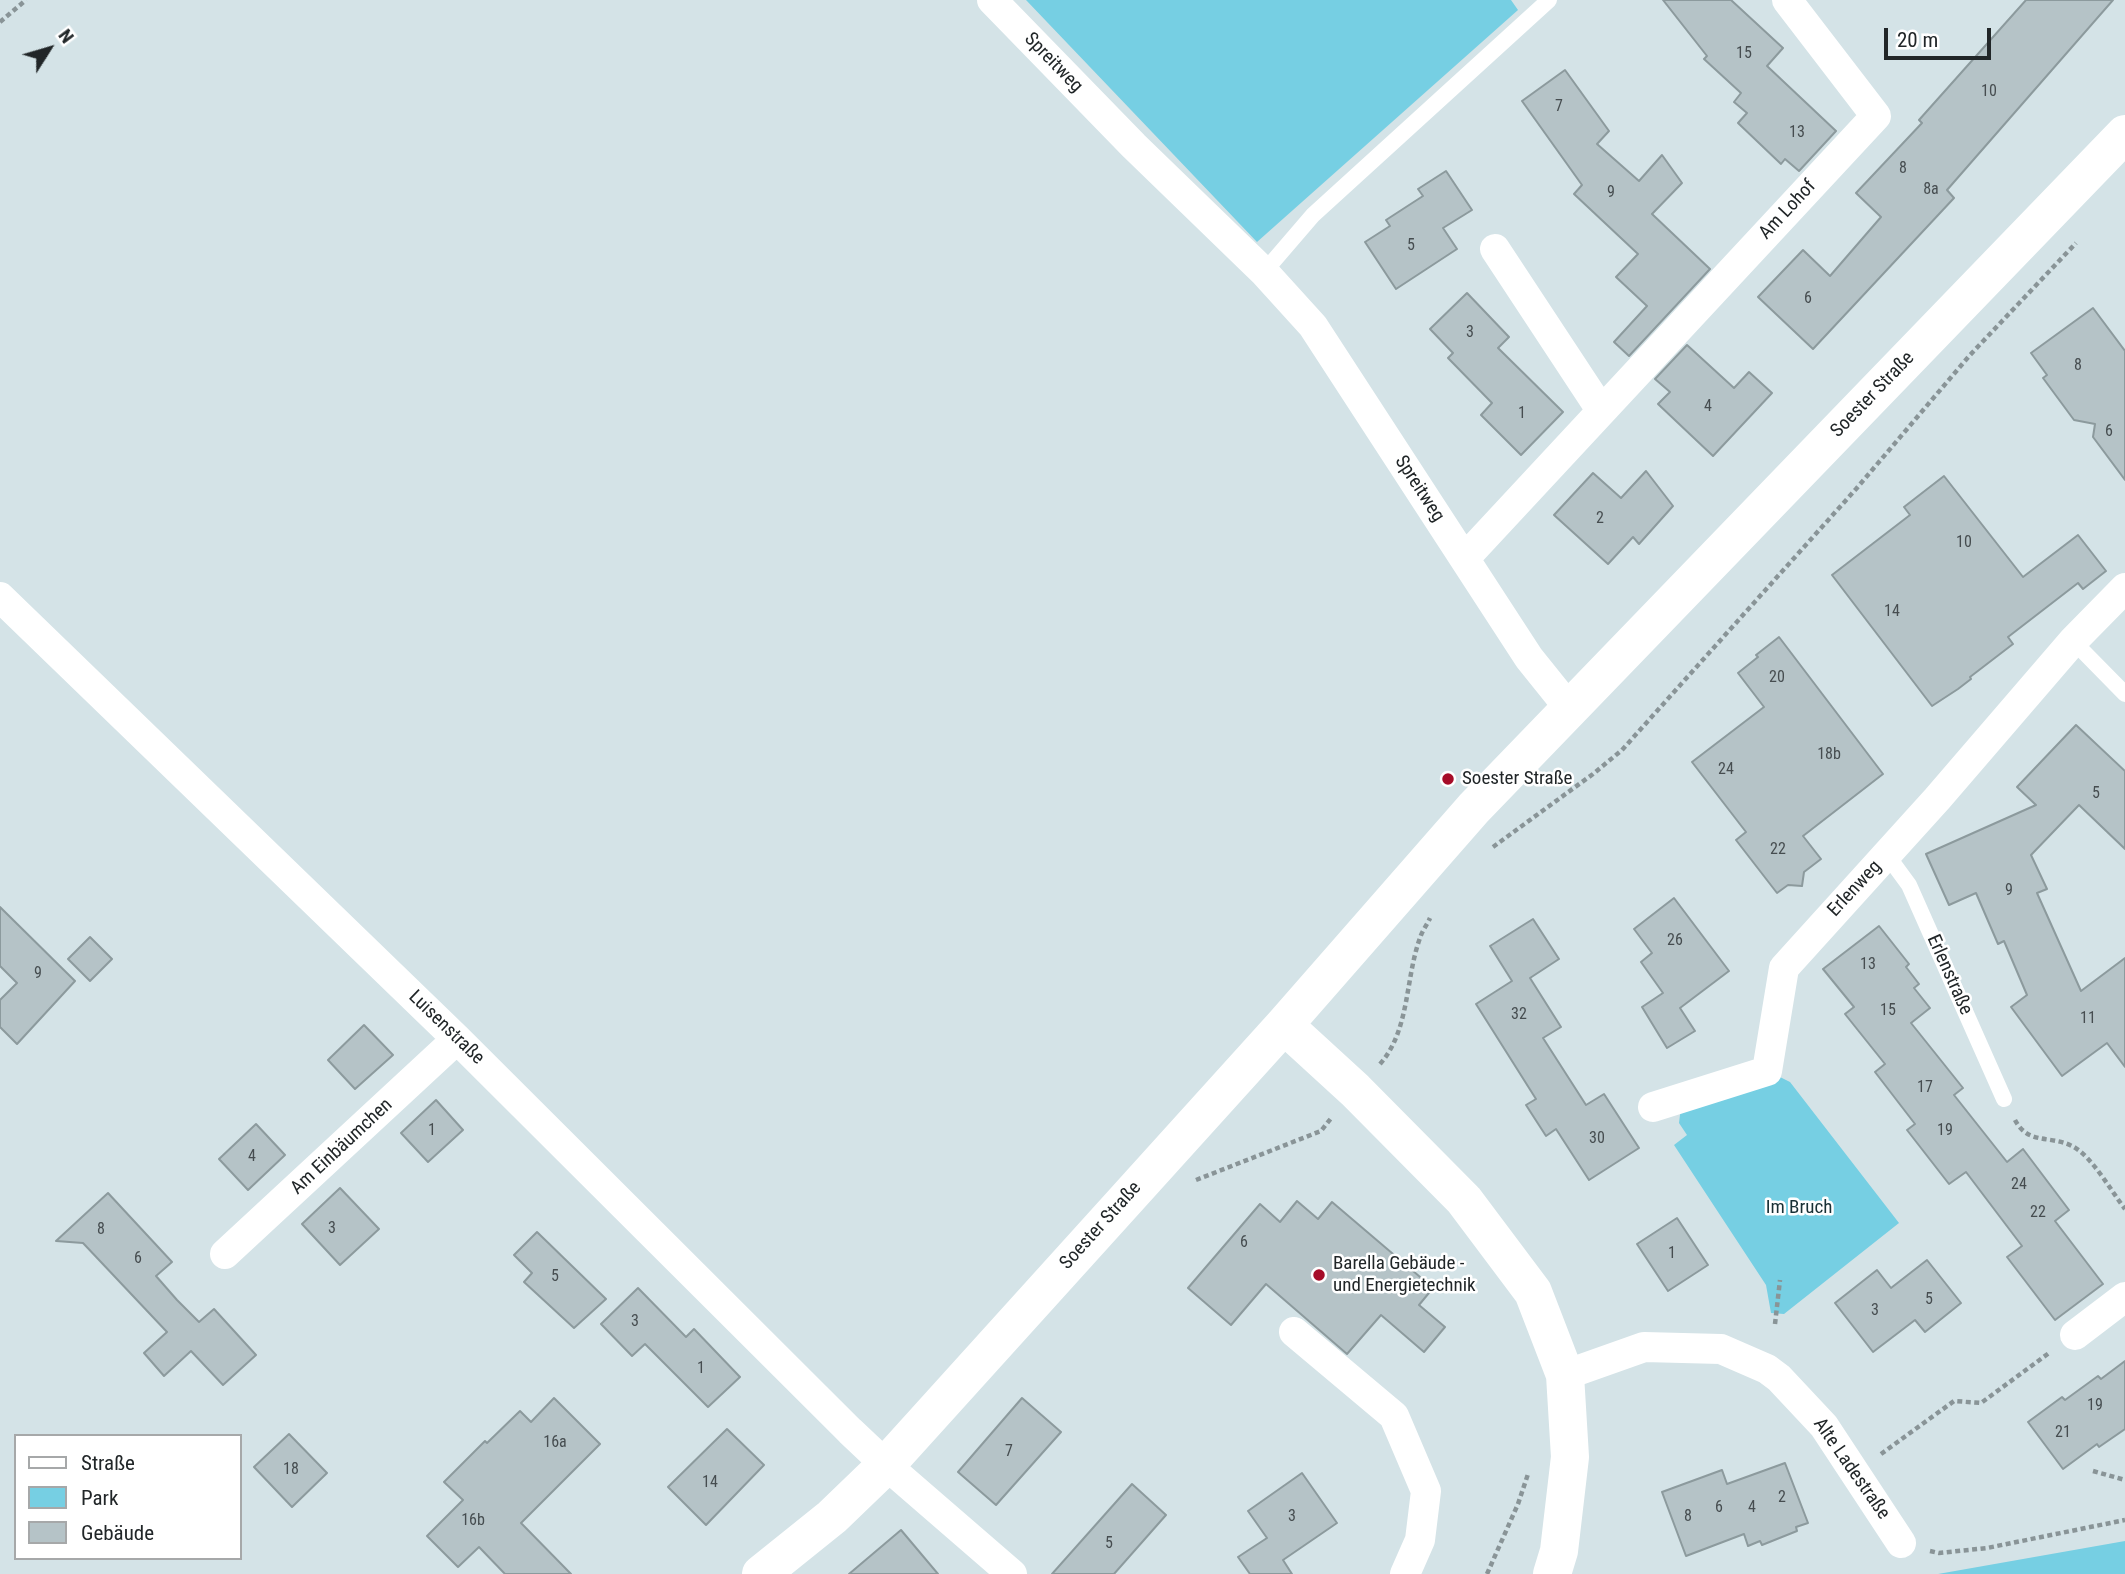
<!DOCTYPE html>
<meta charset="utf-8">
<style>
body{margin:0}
#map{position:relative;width:2125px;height:1574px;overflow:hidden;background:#d4e3e7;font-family:"Roboto Condensed",sans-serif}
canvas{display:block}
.legend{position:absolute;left:14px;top:1434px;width:228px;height:126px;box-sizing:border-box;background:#fff;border:2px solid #a6a8a9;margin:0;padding:9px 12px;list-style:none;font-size:21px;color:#212628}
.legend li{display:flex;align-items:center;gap:14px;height:35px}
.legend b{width:35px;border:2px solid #a6a8a9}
.north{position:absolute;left:14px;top:14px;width:70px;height:70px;-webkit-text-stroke:5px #fff;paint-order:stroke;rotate:53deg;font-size:19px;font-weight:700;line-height:28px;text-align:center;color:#212628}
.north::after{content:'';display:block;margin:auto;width:24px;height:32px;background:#212628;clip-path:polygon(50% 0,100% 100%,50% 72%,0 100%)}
.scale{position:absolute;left:1884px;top:28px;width:107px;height:32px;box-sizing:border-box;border:4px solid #212628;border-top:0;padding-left:9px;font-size:21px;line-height:24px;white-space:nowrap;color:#212628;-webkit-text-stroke:5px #fff;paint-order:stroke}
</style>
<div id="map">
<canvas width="2125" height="1574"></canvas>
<ul class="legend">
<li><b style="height:9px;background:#fff"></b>Straße</li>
<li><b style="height:19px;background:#76cfe3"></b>Park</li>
<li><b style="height:19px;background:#b5c3c7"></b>Gebäude</li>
</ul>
<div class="north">N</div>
<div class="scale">20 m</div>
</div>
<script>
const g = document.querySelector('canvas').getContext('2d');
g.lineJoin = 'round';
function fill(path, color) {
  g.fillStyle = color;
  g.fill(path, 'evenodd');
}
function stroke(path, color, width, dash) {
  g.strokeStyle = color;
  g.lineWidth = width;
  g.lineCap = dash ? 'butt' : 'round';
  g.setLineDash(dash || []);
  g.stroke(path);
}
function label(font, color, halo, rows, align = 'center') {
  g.font = font + ' "Roboto Condensed",sans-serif';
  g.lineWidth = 5;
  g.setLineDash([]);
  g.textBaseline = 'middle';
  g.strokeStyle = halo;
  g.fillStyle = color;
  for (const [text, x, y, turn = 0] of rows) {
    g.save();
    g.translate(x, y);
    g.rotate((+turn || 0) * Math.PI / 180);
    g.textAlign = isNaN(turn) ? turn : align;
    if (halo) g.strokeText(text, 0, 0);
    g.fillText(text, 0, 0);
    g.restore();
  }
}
fill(new Path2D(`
 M 1026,0 L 1511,0 L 1518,10 L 1257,242 Z
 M 1778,1076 L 1790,1082 L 1899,1223 L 1784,1314 L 1771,1313 L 1766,1285 L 1674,1145 L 1687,1135 L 1679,1123 L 1681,1107 Z
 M 2125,1541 L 2125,1574 L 1938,1574 Z`), '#76cfe3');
const building = new Path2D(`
 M 1663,0 L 1731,0 L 1783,48 L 1767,66 L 1836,131 L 1799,171 L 1785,159 L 1781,164 L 1738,123 L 1747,113 L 1734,102 L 1741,93 L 1704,59 L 1707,56 Z
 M 2026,0 L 2113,0 L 1947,190 L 1954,198 L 1813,349 L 1758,297 L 1803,250 L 1830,276 L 1881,217 L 1856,193 L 1922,123 L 1919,120 Z
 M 1565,70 L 1609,131 L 1597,144 L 1639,181 L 1662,155 L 1682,183 L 1652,214 L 1710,269 L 1629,356 L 1614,342 L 1647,306 L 1616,277 L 1638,254 L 1574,194 L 1582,185 L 1522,101 Z
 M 1446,171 L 1472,210 L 1443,228 L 1457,249 L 1396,289 L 1365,242 L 1390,226 L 1386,220 L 1423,196 L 1418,189 Z
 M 1467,293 L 1509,337 L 1498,348 L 1563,412 L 1521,455 L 1481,415 L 1492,403 L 1448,358 L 1453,353 L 1430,329 Z
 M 2093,308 L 2125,351 L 2125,480 L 2093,437 L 2095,424 L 2074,420 L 2043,378 L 2047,375 L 2031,353 Z
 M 1687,345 L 1734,388 L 1749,372 L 1772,393 L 1713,456 L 1658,404 L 1670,392 L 1655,379 Z
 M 1646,471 L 1673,506 L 1639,544 L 1633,537 L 1608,564 L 1554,515 L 1593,473 L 1621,498 Z
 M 1944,476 L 2023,577 L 2078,535 L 2106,571 L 2083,589 L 2078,583 L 2008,637 L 2013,644 L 1970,677 L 1971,679 L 1958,689 L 1932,706 L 1832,575 L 1910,515 L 1904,507 Z
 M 1779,637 L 1883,774 L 1803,836 L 1821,859 L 1804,872 L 1802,886 L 1788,885 L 1777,893 L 1736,840 L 1746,832 L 1692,762 L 1764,707 L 1738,673 L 1758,657 L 1756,655 Z
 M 2076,725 L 2125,771 L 2125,849 L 2079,805 L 2031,855 L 2047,889 L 2037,893 L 2081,991 L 2125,958 L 2125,1067 L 2107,1043 L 2062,1076 L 2011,1007 L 2027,995 L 2004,941 L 1998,944 L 1976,893 L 1949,905 L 1926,854 L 2036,805 L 2017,787 Z
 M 1674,898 L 1729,971 L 1680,1008 L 1695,1031 L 1667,1048 L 1642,1007 L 1663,993 L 1641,962 L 1652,953 L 1634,929 Z
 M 0,907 L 75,981 L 17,1044 L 0,1027 L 0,1000 L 17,983 L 0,966 Z
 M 1533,919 L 1559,959 L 1530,978 L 1561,1027 L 1543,1038 L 1586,1105 L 1604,1094 L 1639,1148 L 1589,1180 L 1556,1129 L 1546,1136 L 1526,1105 L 1536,1099 L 1476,1004 L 1512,981 L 1490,946 Z
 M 1879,926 L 1909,964 L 1906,967 L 1919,984 L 1914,988 L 1930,1008 L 1911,1023 L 1963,1088 L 1954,1095 L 2007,1162 L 2023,1149 L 2069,1210 L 2055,1221 L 2103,1284 L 2055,1320 L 2007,1257 L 2022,1246 L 1966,1172 L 1949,1184 L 1907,1130 L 1915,1124 L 1875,1072 L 1885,1064 L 1845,1014 L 1854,1007 L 1823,969 Z
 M 90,937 L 112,959 L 90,981 L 68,959 Z
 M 364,1025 L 393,1055 L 355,1089 L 328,1060 Z
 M 436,1100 L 463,1130 L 428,1162 L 401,1133 Z
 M 256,1124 L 285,1155 L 248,1190 L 219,1159 Z
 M 340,1188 L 379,1229 L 340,1265 L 302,1224 Z
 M 108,1193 L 172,1262 L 156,1276 L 177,1300 L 199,1322 L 214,1309 L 256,1355 L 223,1385 L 191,1351 L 164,1376 L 144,1353 L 167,1332 L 83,1243 L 56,1241 Z
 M 1297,1201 L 1318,1219 L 1332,1202 L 1433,1288 L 1419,1305 L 1445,1327 L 1424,1352 L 1381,1315 L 1347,1354 L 1266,1284 L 1231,1325 L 1188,1288 L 1260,1204 L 1280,1222 Z
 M 1677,1218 L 1708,1265 L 1668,1291 L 1637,1244 Z
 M 537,1232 L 606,1299 L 574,1328 L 524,1282 L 532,1273 L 514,1255 Z
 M 1927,1260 L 1961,1303 L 1925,1332 L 1915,1320 L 1873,1352 L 1835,1303 L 1877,1270 L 1891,1288 Z
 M 638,1288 L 686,1337 L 694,1329 L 740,1377 L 708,1407 L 645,1344 L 632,1356 L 601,1324 Z
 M 2125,1361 L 2125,1429 L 2099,1447 L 2097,1444 L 2063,1469 L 2028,1422 L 2062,1397 L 2065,1400 L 2098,1376 L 2101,1379 Z
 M 554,1398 L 600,1444 L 521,1523 L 571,1574 L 505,1574 L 479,1547 L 458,1567 L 427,1536 L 463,1500 L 444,1482 L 485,1441 L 487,1443 L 520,1411 L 531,1422 Z
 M 1022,1398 L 1061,1432 L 996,1505 L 958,1472 Z
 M 727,1429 L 764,1465 L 706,1525 L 668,1487 Z
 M 289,1434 L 327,1473 L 292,1507 L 254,1467 Z
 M 1785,1463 L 1808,1523 L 1796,1527 L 1797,1531 L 1762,1545 L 1760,1541 L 1748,1546 L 1744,1534 L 1686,1556 L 1662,1492 L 1722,1470 L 1727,1484 Z
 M 1302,1473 L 1337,1523 L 1283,1560 L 1292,1574 L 1250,1574 L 1238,1557 L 1267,1538 L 1248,1511 Z
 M 1132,1484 L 1166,1515 L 1114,1574 L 1052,1574 Z
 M 901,1530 L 938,1574 L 849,1574 Z`);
fill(building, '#b5c3c7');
stroke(building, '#8c9a9d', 2);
stroke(new Path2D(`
 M 0,22 L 26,0
 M 1493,847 L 1593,774 L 1622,750 L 1856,489 L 1970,355 L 2076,243
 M 1380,1064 C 1410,1030 1405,979 1420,938 C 1422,931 1427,925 1430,918
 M 2015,1120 C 2028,1145 2050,1135 2072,1146 C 2092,1156 2111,1191 2125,1209
 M 1196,1180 L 1321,1131 L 1332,1117
 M 1775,1324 L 1780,1280
 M 1881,1454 L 1954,1401 L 1981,1403 L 2049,1353
 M 2093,1471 L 2125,1480
 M 1930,1551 L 1939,1553 L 1987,1548 L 2125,1520
 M 1487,1574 L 1518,1504 L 1528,1474`), '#899497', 4.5, [5, 3.5]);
stroke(new Path2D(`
 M 1264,272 L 1313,215 L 1549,0
 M 2073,641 L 2125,694
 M 1887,855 L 1909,885 L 2004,1099`), '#fff', 16);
stroke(new Path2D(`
 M 992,0 L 1134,146 L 1264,272 L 1313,326 L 1529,658 L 1570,709
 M 1495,249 L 1601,410
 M 1465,558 L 1876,116 L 1787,0
 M 0,597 L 457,1039 L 850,1431 L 886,1465 L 1012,1574
 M 1653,1107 L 1767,1071 L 1784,968 L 1937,799 L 2073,641 L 2125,588
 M 225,1254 L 457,1039
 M 1294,1332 L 1394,1416 L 1426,1491 L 1420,1540 L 1405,1574
 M 2075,1335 L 2125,1297
 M 1565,1375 L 1644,1347 L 1721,1349 L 1767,1369 L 1779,1378 L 1824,1426 L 1901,1543`), '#fff', 30);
stroke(new Path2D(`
 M 1284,1025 L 1355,1090 L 1464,1200 L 1533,1292 L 1565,1375 L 1570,1457 L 1559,1551 L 1552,1574
 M 761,1574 L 832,1517 L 886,1465 L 1284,1025 L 1474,808 L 2125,134`), '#fff', 38);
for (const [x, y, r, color] of [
 [1448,779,7,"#a60c28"],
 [1319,1275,7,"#a60c28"]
]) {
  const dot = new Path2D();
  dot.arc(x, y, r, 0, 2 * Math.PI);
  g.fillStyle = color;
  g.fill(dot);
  stroke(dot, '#fff', 2.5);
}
label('16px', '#464d50', null, [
 ["15",1744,54],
 ["10",1989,92],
 ["7",1559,107],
 ["13",1797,133],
 ["8",1903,169],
 ["8a",1931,190],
 ["9",1611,193],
 ["5",1411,246],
 ["6",1808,299],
 ["3",1470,333],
 ["8",2078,366],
 ["4",1708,407],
 ["1",1522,414],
 ["6",2109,432],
 ["2",1600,519],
 ["10",1964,543],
 ["14",1892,612],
 ["20",1777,678],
 ["18b",1829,755],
 ["24",1726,770],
 ["5",2096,794],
 ["22",1778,850],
 ["9",2009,891],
 ["26",1675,941],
 ["13",1868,965],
 ["9",38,974],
 ["15",1888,1011],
 ["32",1519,1015],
 ["11",2088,1019],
 ["17",1925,1088],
 ["1",432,1131],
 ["19",1945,1131],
 ["30",1597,1139],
 ["4",252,1157],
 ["24",2019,1185],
 ["22",2038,1213],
 ["3",332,1229],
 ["8",101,1230],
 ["6",1244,1243],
 ["1",1672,1254],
 ["6",138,1259],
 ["5",555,1277],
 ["5",1929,1300],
 ["3",1875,1311],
 ["3",635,1322],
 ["1",701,1369],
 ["19",2095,1406],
 ["21",2063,1433],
 ["16a",555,1443],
 ["7",1009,1452],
 ["18",291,1470],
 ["14",710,1483],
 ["2",1782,1498],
 ["6",1719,1508],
 ["4",1752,1508],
 ["3",1292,1517],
 ["8",1688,1517],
 ["16b",473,1521],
 ["5",1109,1544]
]);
label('19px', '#212628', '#fff', [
 ["Spreitweg",1053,63,46],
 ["Am Lohof",1788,210,-47],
 ["Soester Straße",1873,395,-46],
 ["Spreitweg",1419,489,57],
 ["Erlenweg",1855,889,-47],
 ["Erlenstraße",1949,975,66],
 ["Luisenstraße",446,1028,44],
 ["Am Einbäumchen",342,1147,-43],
 ["Soester Straße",1101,1226,-48],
 ["Alte Ladestraße",1851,1469,55]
]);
label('19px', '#212628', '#fff', [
 ["Soester Straße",1462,779],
 ["Barella Gebäude -",1333,1264],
 ["und Energietechnik",1333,1286]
], 'left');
label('19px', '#183035', '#fff', [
 ["Im Bruch",1799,1208]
]);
</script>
